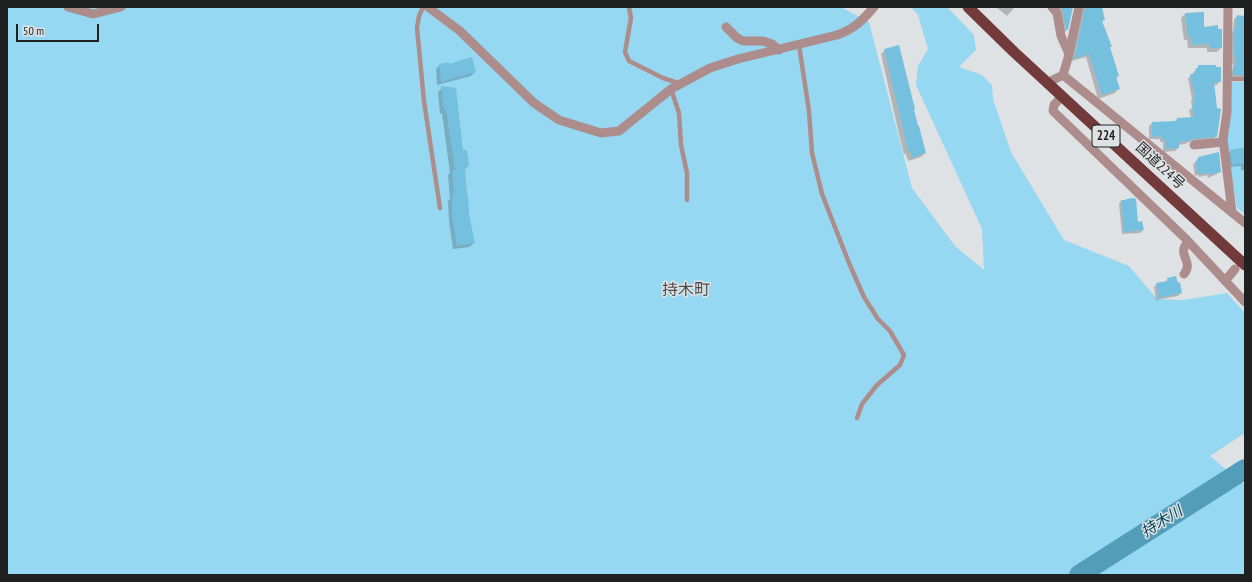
<!DOCTYPE html>
<meta charset="utf-8">
<style>
body{margin:0}
#map{position:relative;width:1252px;height:582px;overflow:hidden;background:#dfe2e4;font-family:"PT Sans Narrow",sans-serif}
canvas{display:block}
.frame{position:absolute;inset:0;border:8px solid #1f2121;pointer-events:none}
.scale{position:absolute;left:16px;top:24px;width:83px;height:18px;box-sizing:border-box;border:2px solid #1f2121;border-top:0;padding-left:5px;font-size:12px;line-height:14px;white-space:nowrap;color:#1f2121;-webkit-text-stroke:3px #dfe2e4;paint-order:stroke}
</style>
<div id="map">
<canvas width="1252" height="582"></canvas>
<div class="frame"></div>
<div class="scale">50 m</div>
</div>
<script>
const g = document.querySelector('canvas').getContext('2d');
g.lineJoin = 'round';
function fill(path, color) {
  g.fillStyle = color;
  g.fill(path, 'evenodd');
}
function stroke(path, color, width, dash) {
  g.strokeStyle = color;
  g.lineWidth = width;
  g.lineCap = dash ? 'butt' : 'round';
  g.setLineDash(dash || []);
  g.stroke(path);
}
function label(font, color, halo, rows, align = 'center') {
  g.font = font + ' "PT Sans Narrow","Noto Sans JP",sans-serif';
  g.lineWidth = 3;
  g.setLineDash([]);
  g.textBaseline = 'middle';
  g.strokeStyle = halo;
  g.fillStyle = color;
  for (const [text, x, y, turn = 0] of rows) {
    g.save();
    g.translate(x, y);
    g.rotate((+turn || 0) * Math.PI / 180);
    g.textAlign = isNaN(turn) ? turn : align;
    if (halo) g.strokeText(text, 0, 0);
    g.fillText(text, 0, 0);
    g.restore();
  }
}
fill(new Path2D(`
 M 7,7 L 841,7 L 869,22 L 912,188 L 955,246 L 984,270 L 982,229 L 916,85 L 918,66 L 928,49 L 918,15 L 911,7 L 947,7 L 974,35 L 976,50 L 959,67 L 982,75 L 992,85 L 993,99 L 1011,152 L 1064,240 L 1129,266 L 1157,299 L 1183,300 L 1227,293 L 1245,313 L 1245,433 L 1210,456 L 1245,485 L 1245,575 L 7,575 Z
 M 1231,82 L 1245,82 L 1245,214 L 1237,208 L 1225,137 Z`), '#96d7f1');
fill(new Path2D(`
 M 996,7 L 1015,7 L 1007,16 Z
 M 1055,7 L 1072,7 L 1067,30 L 1063,34 Z
 M 1080,7 L 1101,7 L 1104,20 L 1102,22 L 1118,76 L 1116,79 L 1118,89 L 1115,93 L 1098,99 L 1086,57 L 1071,61 Z
 M 1203,13 L 1203,28 L 1221,48 L 1217,52 L 1207,52 L 1207,48 L 1188,48 L 1187,40 L 1184,40 L 1181,18 L 1185,14 Z
 M 1237,16 L 1245,17 L 1245,77 L 1230,78 L 1231,70 L 1233,68 L 1231,56 L 1231,33 L 1233,31 L 1234,19 Z
 M 885,50 L 913,110 L 925,153 L 921,157 L 908,161 L 906,154 L 904,154 L 899,134 L 881,54 Z
 M 440,65 L 449,65 L 475,72 L 471,76 L 437,85 L 436,69 Z
 M 1199,66 L 1220,81 L 1217,85 L 1214,85 L 1216,136 L 1213,140 L 1189,142 L 1185,144 L 1178,145 L 1178,148 L 1175,151 L 1163,152 L 1163,142 L 1160,142 L 1160,139 L 1149,139 L 1149,126 L 1152,123 L 1174,122 L 1177,119 L 1191,118 L 1189,110 L 1192,108 L 1191,101 L 1192,99 L 1188,78 L 1192,75 L 1193,73 Z
 M 442,88 L 468,166 L 464,170 L 468,214 L 474,243 L 469,247 L 453,249 L 449,221 L 448,201 L 450,199 L 448,175 L 450,173 L 442,113 L 440,114 L 438,92 Z
 M 1245,148 L 1245,170 L 1241,170 L 1241,166 L 1229,167 L 1228,154 L 1231,151 Z
 M 1198,158 L 1220,171 L 1217,174 L 1208,178 L 1207,175 L 1199,177 L 1198,175 L 1195,176 L 1193,165 Z
 M 1126,200 L 1137,223 L 1143,230 L 1140,233 L 1122,234 L 1119,204 L 1121,201 L 1125,201 Z
 M 1168,279 L 1181,293 L 1178,296 L 1156,300 L 1154,287 L 1157,284 L 1165,282 Z`), '#0003');
stroke(new Path2D(`
 M 1079,575 L 1245,469`), '#529dba', 20);
fill(new Path2D(`
 M 1062,7 L 1073,7 L 1068,30 L 1066,30 Z
 M 1089,7 L 1102,7 L 1105,20 L 1102,21 L 1112,47 L 1110,47 L 1119,76 L 1116,77 L 1120,89 L 1102,95 L 1089,54 L 1074,59 L 1085,8 Z
 M 1204,12 L 1204,27 L 1218,25 L 1218,29 L 1222,29 L 1222,48 L 1210,48 L 1210,44 L 1192,45 L 1191,37 L 1188,37 L 1185,13 Z
 M 1237,15 L 1245,16 L 1245,75 L 1233,75 L 1233,66 L 1236,66 L 1234,52 L 1234,29 L 1235,29 Z
 M 899,45 L 915,109 L 914,109 L 918,126 L 919,126 L 926,153 L 912,158 L 910,150 L 908,151 L 903,129 L 884,49 Z
 M 472,57 L 476,72 L 441,82 L 439,64 L 449,62 L 449,64 Z
 M 1198,65 L 1216,65 L 1216,67 L 1221,67 L 1221,82 L 1214,82 L 1217,108 L 1221,109 L 1217,137 L 1193,139 L 1189,141 L 1179,142 L 1179,148 L 1166,149 L 1165,139 L 1162,140 L 1162,136 L 1152,137 L 1152,122 L 1177,121 L 1177,118 L 1194,117 L 1192,106 L 1194,105 L 1194,96 L 1195,96 L 1190,74 L 1195,74 L 1196,68 L 1198,68 Z
 M 441,86 L 456,88 L 463,150 L 467,150 L 469,166 L 465,167 L 467,195 L 468,195 L 469,214 L 475,243 L 457,246 L 452,216 L 452,195 L 454,195 L 452,170 L 455,170 L 446,110 L 444,110 Z
 M 1245,147 L 1245,163 L 1232,165 L 1230,150 Z
 M 1219,152 L 1221,172 L 1210,175 L 1210,172 L 1201,175 L 1201,173 L 1197,174 L 1196,162 L 1198,161 L 1198,157 Z
 M 1134,198 L 1136,199 L 1138,222 L 1142,221 L 1144,230 L 1124,232 L 1121,200 L 1126,200 L 1126,199 Z
 M 1176,276 L 1178,283 L 1180,282 L 1182,293 L 1159,298 L 1156,283 L 1168,281 L 1167,278 Z`), '#75c0de');
stroke(new Path2D(`
 M 423,7 L 419,16 L 417,28 L 424,101 L 440,208
 M 629,7 L 631,18 L 625,52 L 629,61 L 663,78 L 681,84
 M 799,45 L 809,111 L 812,153 L 822,194 L 849,263 L 864,297 L 878,319 L 890,331 L 904,355 L 900,365 L 877,385 L 862,404 L 857,418
 M 1228,79 L 1245,79
 M 671,89 L 679,113 L 681,145 L 687,173 L 687,200`), '#ad8d8b', 4.5);
stroke(new Path2D(`
 M 68,7 L 93,14 L 121,7
 M 428,7 L 460,31 L 534,103 L 559,120 L 601,133 L 619,131 L 671,89 L 710,68 L 738,59 L 837,35 C 854,29 862,21 874,7
 M 1052,7 L 1057,13 L 1061,36 L 1069,54
 M 1228,7 L 1227,112 L 1223,139 L 1232,212
 M 726,27 L 737,38 L 743,41 L 763,41 L 772,44 L 779,50
 M 1063,75 L 1068,58 L 1079,7
 M 1047,83 L 1063,75 L 1245,223
 M 1062,96 L 1054,105 L 1053,111 L 1186,239 L 1245,302
 M 1194,145 L 1223,142
 M 1184,274 C 1193,263 1181,257 1184,248 C 1185,245 1187,244 1188,242
 M 1225,281 L 1235,269`), '#ad8d8b', 9);
stroke(new Path2D(`
 M 968,7 L 1014,52 L 1245,265`), '#723a3a', 11);
for (const [x, y, w] of [
 [1106,136,28]
]) {
  const box = new Path2D();
  box.roundRect(x - w / 2, y - 11, w, 22, 3);
  g.fillStyle = '#dfe2e4';
  g.fill(box);
  stroke(box, '#1f2121', 1);
}
label('bold 13px', '#1f2121', null, [
 ["224",1106,136]
]);
label('14px', '#1f2121', '#dfe2e4', [
 ["国道224号",1160,166,43]
]);
label('italic 15px', '#01465b', '#dfe2e4', [
 ["持木川",1162,522,-32]
]);
label('16px', '#4b4e50', '#dfe2e4', [
 ["持木町",686,290]
]);
</script>
